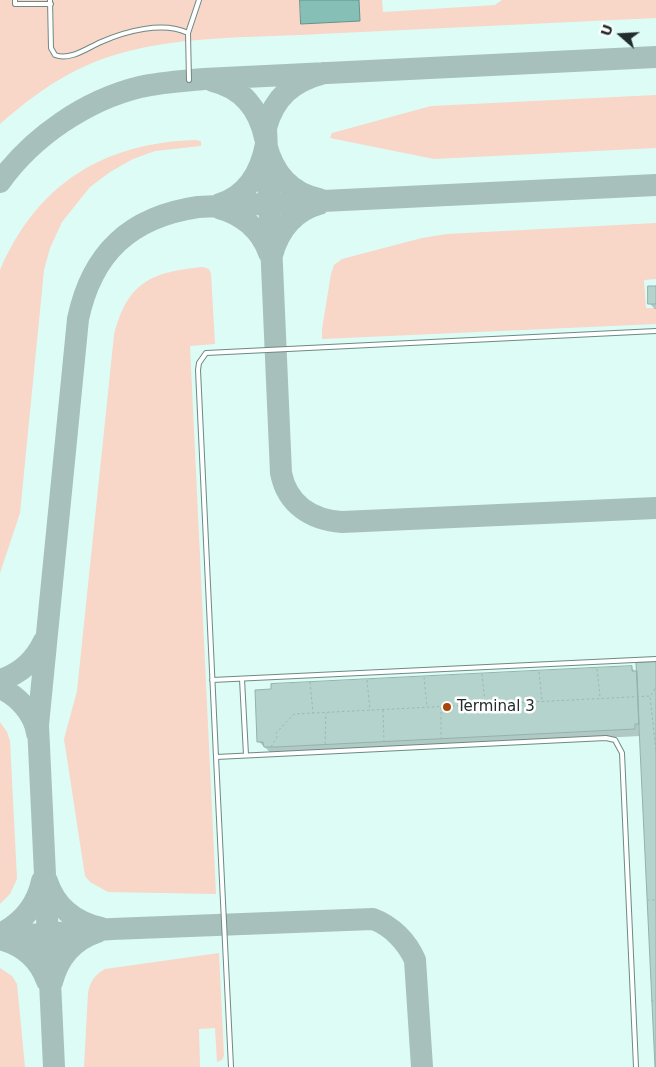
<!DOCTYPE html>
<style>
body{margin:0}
#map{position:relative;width:656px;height:1067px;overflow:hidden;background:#ddfcf6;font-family:"DejaVu Sans",sans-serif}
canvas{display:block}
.north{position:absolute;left:596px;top:10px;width:50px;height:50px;-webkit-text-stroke:4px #fff;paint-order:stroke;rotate:289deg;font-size:14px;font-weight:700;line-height:20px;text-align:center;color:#212d2b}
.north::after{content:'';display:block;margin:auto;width:18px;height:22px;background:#212d2b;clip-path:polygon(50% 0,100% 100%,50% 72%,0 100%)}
</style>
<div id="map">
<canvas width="656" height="1067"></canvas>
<div class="north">U</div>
</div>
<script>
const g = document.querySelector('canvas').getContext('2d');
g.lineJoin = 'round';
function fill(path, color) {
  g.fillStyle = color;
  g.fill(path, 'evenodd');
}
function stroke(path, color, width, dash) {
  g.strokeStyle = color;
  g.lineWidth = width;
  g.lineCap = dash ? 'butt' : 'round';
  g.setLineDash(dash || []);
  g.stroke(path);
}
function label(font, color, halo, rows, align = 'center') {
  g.font = font + ' "DejaVu Sans",sans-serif';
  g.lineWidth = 5;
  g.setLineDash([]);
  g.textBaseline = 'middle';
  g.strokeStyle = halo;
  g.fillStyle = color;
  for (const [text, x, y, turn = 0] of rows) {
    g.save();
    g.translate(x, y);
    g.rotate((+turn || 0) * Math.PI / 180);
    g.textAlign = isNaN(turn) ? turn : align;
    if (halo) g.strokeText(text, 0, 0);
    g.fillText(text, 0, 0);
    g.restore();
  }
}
fill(new Path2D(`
 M 0,0 L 382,0 L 383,12 L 495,5 L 502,0 L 656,0 L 656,18 C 544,23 431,29 319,34 C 249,38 173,35 105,58 C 65,72 32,96 0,124 Z
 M 656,95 L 656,148 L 434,159 L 330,138 L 332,133 L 431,106 Z
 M 195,140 L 201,141 L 201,146 L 155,151 L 133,159 L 110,172 L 90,187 L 62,222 L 50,248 L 44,270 L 20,513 L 0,573 L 0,270 C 37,184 103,143 195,140 Z
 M 656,223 L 656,279 L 644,280 L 646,308 L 656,308 L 656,324 L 322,339 L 322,329 L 331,274 L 334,265 L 342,259 L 422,238 L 447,234 Z
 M 203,267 L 209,269 L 211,274 L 215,344 L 190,346 L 216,894 L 108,892 L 90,882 L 85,876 L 64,739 L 77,691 L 114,335 C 128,281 152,272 203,267 Z
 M 0,722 L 7,732 L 10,741 L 17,879 L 10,894 L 0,904 Z
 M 219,953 L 224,1056 L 222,1060 L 217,1062 L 215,1028 L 199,1029 L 200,1067 L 84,1067 L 88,993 C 90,981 95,975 105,969 Z
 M 0,968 L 12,976 L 17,984 L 25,1067 L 0,1067 Z`), '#f8d6c8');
const water = new Path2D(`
 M 300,0 L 359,0 L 360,21 L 301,24 Z`);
fill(water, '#85bfb5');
stroke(water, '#67938c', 1);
fill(new Path2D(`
 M 656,287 L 656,309 L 655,309 L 650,304 Z
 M 656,663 L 656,1064 L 641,736 L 272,754 L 259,742 L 632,668 L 638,674 Z`), '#0003');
stroke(new Path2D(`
 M 324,73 C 293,81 274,97 266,128 L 281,473 C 287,504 311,520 342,522 L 656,508
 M 213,81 C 242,88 259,109 265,138
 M 0,182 C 32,137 86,100 140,87 C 161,82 183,81 204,79 L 656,57
 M 220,204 C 248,195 261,171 266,144 C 273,172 289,193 319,199
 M 219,208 C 242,214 261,230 269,253
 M 272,255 C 279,230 294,211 319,204
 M 0,680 C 20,674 35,660 44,641
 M 0,688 C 18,696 34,713 37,733
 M 47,881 C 55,906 75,922 101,928
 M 0,934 C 22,923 37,905 42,881
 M 0,937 L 112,929 L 373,919 C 392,926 407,942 415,960 L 422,1067
 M 0,939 C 23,945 39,958 47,981
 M 52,982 C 58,959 73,940 97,932
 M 54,1067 L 38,725 L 78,319 C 92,253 130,217 198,207 L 656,185`), '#a7c0bc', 22);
const building = new Path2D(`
 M 648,286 L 656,286 L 656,304 L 648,304 Z
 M 656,662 L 656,1067 L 655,1067 L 636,663 Z
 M 632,666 L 632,671 L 637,671 L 639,724 L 635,724 L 635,729 L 276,747 L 264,747 L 263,742 L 257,742 L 255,690 L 271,689 L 271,684 Z`);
fill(building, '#b5d3cd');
stroke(building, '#94b1ac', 1);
const lane = new Path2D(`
 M 15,0 L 15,4 L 51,4
 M 50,0 L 51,48 L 55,55 C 70,61 87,48 101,42 C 126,31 163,21 188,33
 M 189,80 L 188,33 L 199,0
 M 242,679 L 246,755
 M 212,680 L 656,659
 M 216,757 L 198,370 L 199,363 L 206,353 L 656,331
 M 231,1067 L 216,757 L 606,738 L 615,740 L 622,753 L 636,1067`);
stroke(lane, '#6d8a84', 6);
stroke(new Path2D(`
 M 597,669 L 600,697
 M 539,672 L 542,700
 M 482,674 L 485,704
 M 424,677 L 427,707
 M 367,680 L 370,710
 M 310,682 L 313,713
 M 651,695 L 656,687
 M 441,707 L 441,739
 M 383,710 L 384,742
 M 325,744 L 326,713
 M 271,747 L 277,737 L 276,733 L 294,714 L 650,696 L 656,752
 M 647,900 L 656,900
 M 651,1001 L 656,1001`), '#9eb7b2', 1, [2.5, 2.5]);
stroke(lane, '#fff', 4);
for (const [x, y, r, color] of [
 [447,707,5,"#a9460a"]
]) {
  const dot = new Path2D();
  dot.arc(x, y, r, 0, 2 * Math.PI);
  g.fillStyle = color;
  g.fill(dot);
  stroke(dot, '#fff', 2);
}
label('15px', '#212d2b', '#fff', [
 ["Terminal 3",457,707]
], 'left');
</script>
